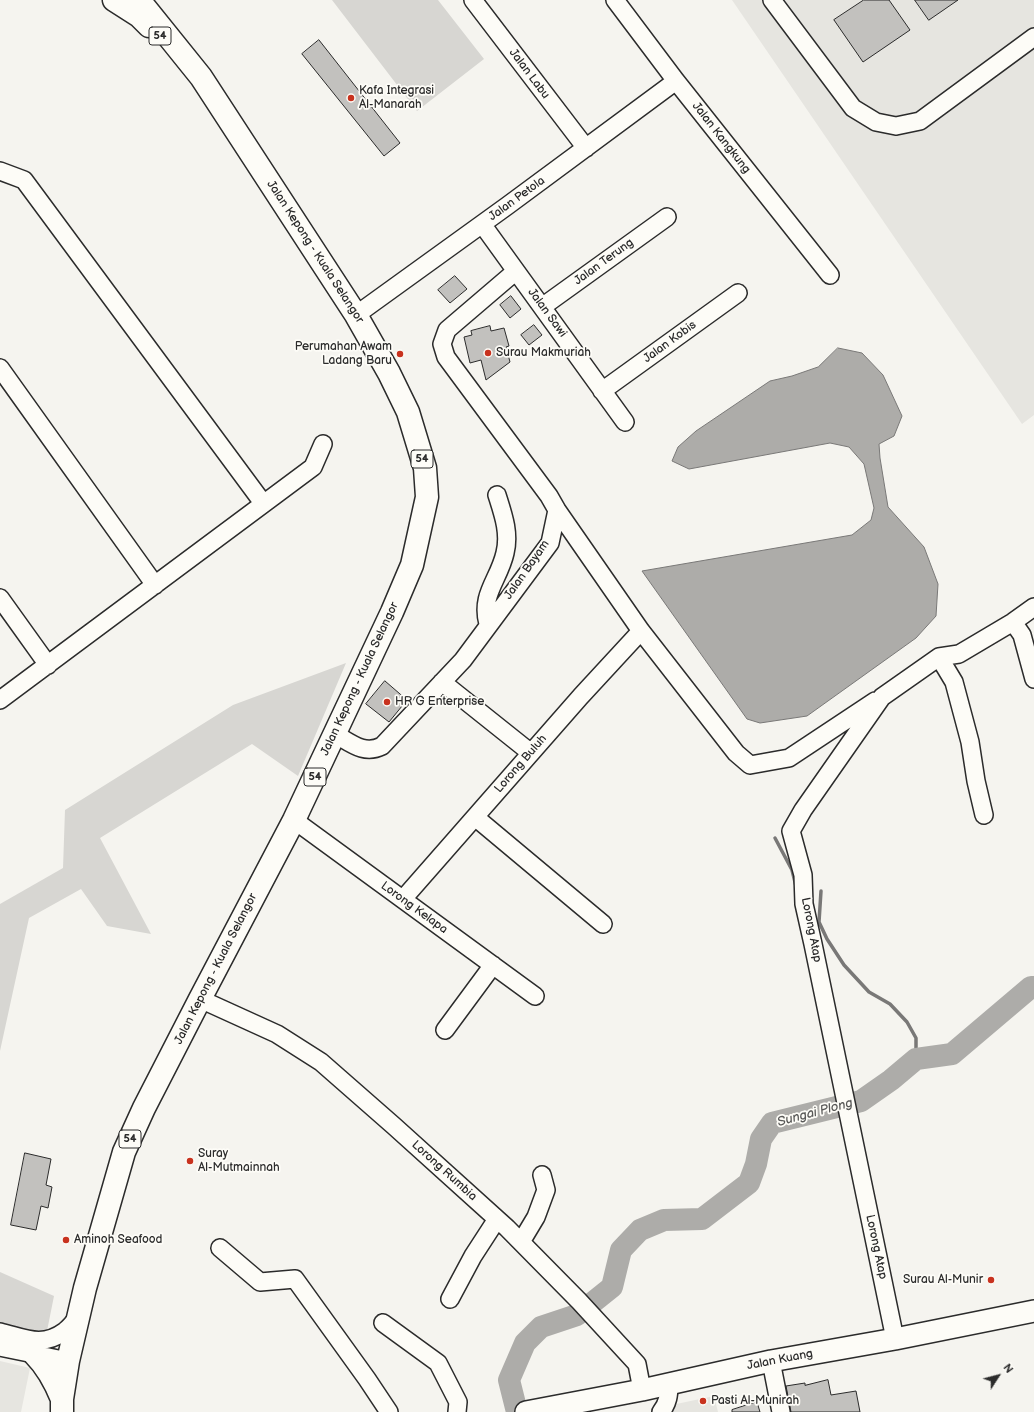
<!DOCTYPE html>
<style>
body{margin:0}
#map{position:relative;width:1034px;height:1412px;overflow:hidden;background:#f5f4ef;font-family:"Balsamiq Sans",sans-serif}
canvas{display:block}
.north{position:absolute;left:978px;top:1356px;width:40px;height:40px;-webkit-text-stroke:3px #fdfcf7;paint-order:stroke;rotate:54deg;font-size:11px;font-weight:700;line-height:16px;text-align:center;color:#2b2b2b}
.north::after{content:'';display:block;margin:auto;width:14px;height:18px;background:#2b2b2b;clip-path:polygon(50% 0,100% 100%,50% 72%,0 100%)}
</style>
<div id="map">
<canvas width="1034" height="1412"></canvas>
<div class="north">N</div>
</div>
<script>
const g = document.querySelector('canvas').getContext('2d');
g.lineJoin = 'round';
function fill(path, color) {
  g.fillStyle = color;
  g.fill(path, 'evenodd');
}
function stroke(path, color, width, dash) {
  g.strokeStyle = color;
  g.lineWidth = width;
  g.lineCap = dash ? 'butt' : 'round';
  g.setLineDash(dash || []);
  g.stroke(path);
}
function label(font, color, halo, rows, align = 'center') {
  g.font = font + ' "Balsamiq Sans",sans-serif';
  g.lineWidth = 3.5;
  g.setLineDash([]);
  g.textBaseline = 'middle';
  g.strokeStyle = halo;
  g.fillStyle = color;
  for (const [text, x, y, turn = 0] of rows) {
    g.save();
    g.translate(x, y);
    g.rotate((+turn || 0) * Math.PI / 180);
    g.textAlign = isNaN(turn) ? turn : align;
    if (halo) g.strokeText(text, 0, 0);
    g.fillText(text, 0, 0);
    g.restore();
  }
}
fill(new Path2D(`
 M 732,0 L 1034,0 L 1034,415 L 1022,424 Z
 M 0,1361 L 30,1368 L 21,1412 L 0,1412 Z
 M 714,1396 L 718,1412 L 669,1412 L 667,1406 Z`), '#e6e5e0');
fill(new Path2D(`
 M 332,0 L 438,0 L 484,59 L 417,111 Z
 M 346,663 L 298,776 L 252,744 L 100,838 L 151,934 L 107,926 L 81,889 L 29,918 L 0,1051 L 0,904 L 63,868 L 65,810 L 233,705 Z
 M 0,1272 L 54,1296 L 46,1336 L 0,1325 Z`), '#d7d6d2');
const water = new Path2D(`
 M 838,348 L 862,353 L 883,375 L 902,416 L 894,436 L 879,444 L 880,458 L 888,507 L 924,547 L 938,584 L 936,616 L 916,638 L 807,716 L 760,723 L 747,719 L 642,571 L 852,535 L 871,520 L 874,508 L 864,464 L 849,447 L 830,443 L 689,469 L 672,461 L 678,447 L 696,431 L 770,381 L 792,376 L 818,367 Z`);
fill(water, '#adaca9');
stroke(water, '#797877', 1);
stroke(new Path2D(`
 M 775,838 L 792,870 L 796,886
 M 821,891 L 819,922 L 827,939 L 844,965 L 869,992 L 890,1004 L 907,1022 L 916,1038 L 916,1059`), '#797877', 3.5);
stroke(new Path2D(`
 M 517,1412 L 509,1380 L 525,1343 L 541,1327 L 577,1315 L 612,1287 L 621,1250 L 640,1230 L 664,1220 L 702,1219 L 749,1183 L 756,1164 L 761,1139 L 772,1123 L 861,1101 L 891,1080 L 916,1059 L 952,1054 L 1031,987 L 1034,987`), '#adaca9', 22);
const building = new Path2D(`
 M 864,0 L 889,0 L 910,30 L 863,62 L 834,20 Z
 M 915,0 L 958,0 L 929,20 Z
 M 319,40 L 400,143 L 384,156 L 302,54 Z
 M 455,276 L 467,289 L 450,303 L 438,290 Z
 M 511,296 L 521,309 L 510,318 L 500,305 Z
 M 534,325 L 542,335 L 529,345 L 521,335 Z
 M 490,326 L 491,331 L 504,328 L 509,346 L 506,347 L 510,362 L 486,380 L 481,360 L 470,363 L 464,337 L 472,335 L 471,331 Z
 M 385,681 L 407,700 L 389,722 L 366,704 Z
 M 25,1153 L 51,1159 L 46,1185 L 52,1187 L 48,1208 L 41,1206 L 36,1230 L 11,1225 Z
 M 828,1380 L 831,1395 L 856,1391 L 860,1412 L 791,1412 L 786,1386 L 805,1383 L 805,1385 Z
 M 757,1402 L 760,1412 L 732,1412 L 732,1410 Z`);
fill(building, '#c2c1be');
stroke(building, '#2b2b2b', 1);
const minor = new Path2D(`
 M 473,0 L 586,148
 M 615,0 L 676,81 L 830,275
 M 772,0 L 853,108 L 876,122 L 896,126 L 920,121 L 1034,37
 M 0,171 L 24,180 L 263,503
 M 482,224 L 625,422
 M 516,271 L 447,330 L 442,344 L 446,357 L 549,496 L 557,510 L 641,631 L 736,753 L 750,765 L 789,758 L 875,701
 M 542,307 L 667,217
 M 356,315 L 507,206 L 676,81
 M 0,368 L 155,585
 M 602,391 L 738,293
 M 0,598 L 48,665
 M 1013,622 L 1022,635 L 1034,679
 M 488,624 C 480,594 499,580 505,553 C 510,533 503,514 497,495
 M 939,657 L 954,682 L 970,742 L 976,781 L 984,815
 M 442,682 L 531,753
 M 0,700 L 313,467 L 323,444
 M 335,734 C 351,743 364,755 382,746 L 463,660 L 550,543 L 557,510
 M 475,817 L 603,924
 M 294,820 L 535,996
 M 403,899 L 581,696 L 641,631
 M 200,999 L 277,1034 L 321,1062 L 394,1126 L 507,1228 L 579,1301 L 637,1364 L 642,1390
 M 445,1030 L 493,965
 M 521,1242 L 536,1217 L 546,1190 L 542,1175
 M 220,1248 L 260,1282 L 295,1279 L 367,1379 L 389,1412
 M 450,1299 L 473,1256 L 497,1219
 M 383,1323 L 438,1363 L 458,1402 L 457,1412
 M 0,1332 C 25,1338 42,1348 65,1331 C 70,1327 74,1322 78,1317
 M 895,1339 L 813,944 L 804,904 L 803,875 L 791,831 L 803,810 L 882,697 L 939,657 L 959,654 L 1013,622 L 1034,607
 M 0,1347 L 68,1361
 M 771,1361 L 781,1412
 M 661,1412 C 668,1403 669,1395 669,1384`);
const major = new Path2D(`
 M 526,1412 L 642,1390 L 771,1361 L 895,1339 L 1034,1311`);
const highway = new Path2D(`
 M 114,0 L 139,16 L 149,26
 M 35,1355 C 48,1368 55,1382 62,1399
 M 62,1412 L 62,1399 L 68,1361 L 85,1288 L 124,1152 L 144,1108 L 200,999 L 294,820 L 392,612 L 412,565 L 427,497 L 425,468 L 408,412 L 389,373 L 356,315 L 201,77 L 139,0`);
stroke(minor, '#2b2b2b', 20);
stroke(major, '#2b2b2b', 24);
stroke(highway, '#2b2b2b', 25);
stroke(minor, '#fdfcf7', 17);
stroke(major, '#fdfcf7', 21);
stroke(highway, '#fdfcf7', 22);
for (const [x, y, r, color] of [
 [351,98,4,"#c8321e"],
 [488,353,4,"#c8321e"],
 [400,354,4,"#c8321e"],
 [387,702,4,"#c8321e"],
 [190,1161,4,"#c8321e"],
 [66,1240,4,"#c8321e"],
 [991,1280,4,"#c8321e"],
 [703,1401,4,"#c8321e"]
]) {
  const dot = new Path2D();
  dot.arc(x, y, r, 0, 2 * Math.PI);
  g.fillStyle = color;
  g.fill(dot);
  stroke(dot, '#fdfcf7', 1.5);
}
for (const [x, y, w] of [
 [160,36,22],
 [422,459,22],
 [315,777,22],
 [130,1139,22]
]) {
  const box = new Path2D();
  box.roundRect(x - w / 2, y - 9, w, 18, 3);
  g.fillStyle = '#fdfcf7';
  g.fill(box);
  stroke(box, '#2b2b2b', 1);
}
label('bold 11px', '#2b2b2b', null, [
 ["54",160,36],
 ["54",422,459],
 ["54",315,777],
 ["54",130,1139]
]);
label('12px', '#2b2b2b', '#fdfcf7', [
 ["Jalan Labu",529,74,53],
 ["Jalan Kangkung",721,138,52],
 ["Jalan Petola",517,199,-36],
 ["Jalan Kepong - Kuala Selangor",315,252,57],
 ["Jalan Terung",604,262,-36],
 ["Jalan Sawi",547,313,54],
 ["Jalan Kobis",670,342,-36],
 ["Jalan Bayam",527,570,-55],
 ["Jalan Kepong - Kuala Selangor",360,679,-65],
 ["Lorong Buluh",521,764,-49],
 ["Lorong Kelapa",414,908,36],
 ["Lorong Atap",811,930,79],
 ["Jalan Kepong - Kuala Selangor",216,969,-63],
 ["Lorong Rumbia",444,1171,42],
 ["Lorong Atap",876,1247,78],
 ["Jalan Kuang",780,1360,-11]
]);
label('12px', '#2b2b2b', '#fdfcf7', [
 ["Kafa Integrasi",359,91],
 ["Al-Manarah",359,105],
 ["Perumahan Awam",392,347,"right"],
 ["Ladang Baru",392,361,"right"],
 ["Surau Makmuriah",496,353],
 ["HR G Enterprise",395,702],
 ["Suray",198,1154],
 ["Al-Mutmainnah",198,1168],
 ["Aminoh Seafood",74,1240],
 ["Surau Al-Munir",983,1280,"right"],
 ["Pasti Al-Munirah",711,1401]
], 'left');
label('italic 13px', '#585857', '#fdfcf7', [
 ["Sungai Plong",815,1113,-15]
]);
</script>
